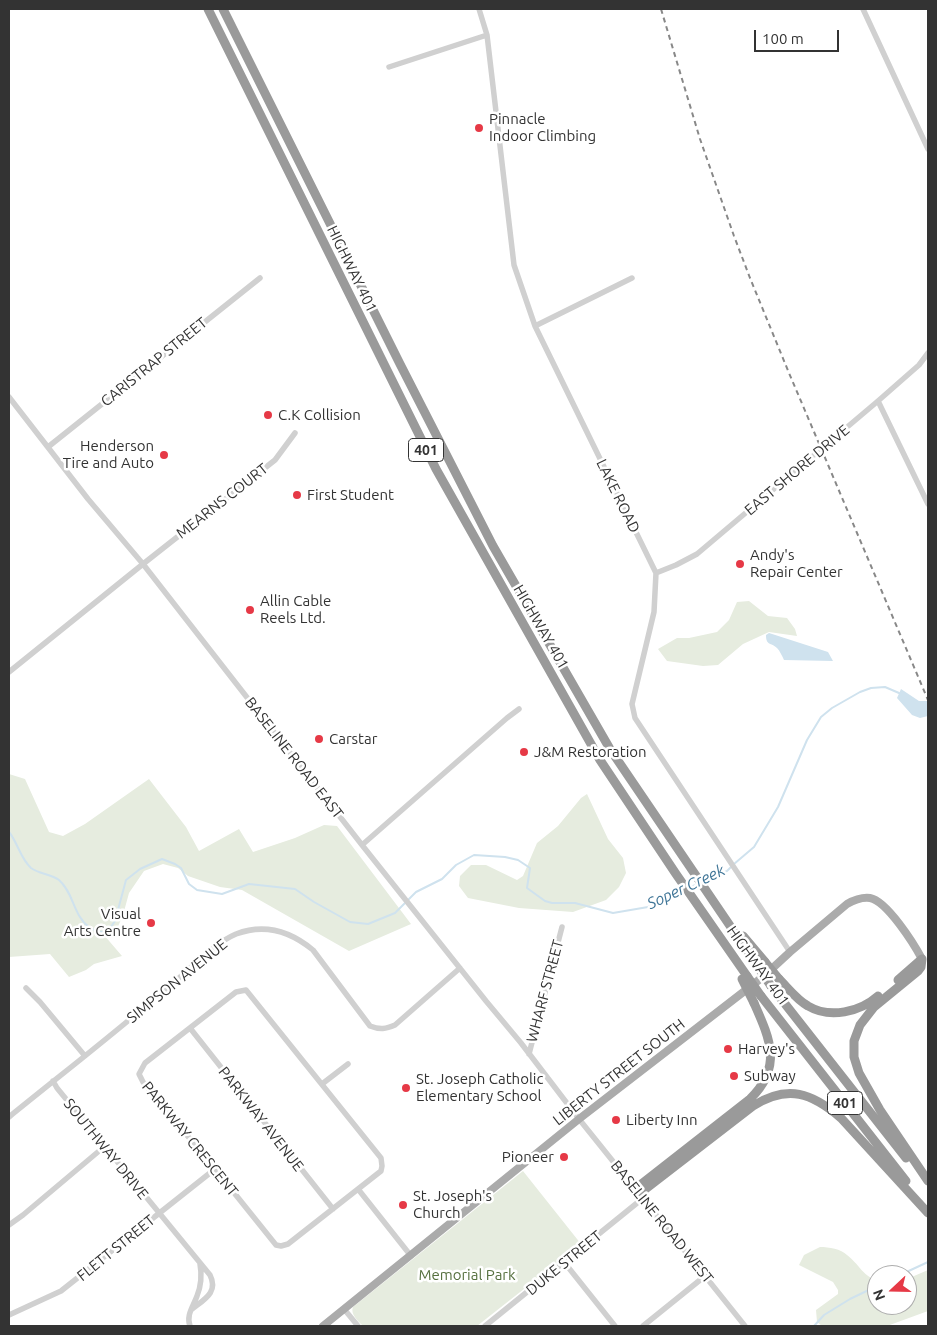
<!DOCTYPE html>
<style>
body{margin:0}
#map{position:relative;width:937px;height:1335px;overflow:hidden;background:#fff;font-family:Ubuntu,sans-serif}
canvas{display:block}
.frame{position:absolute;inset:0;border:10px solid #333;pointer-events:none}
.north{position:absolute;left:867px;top:1265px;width:50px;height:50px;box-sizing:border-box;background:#fff;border:1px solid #adadad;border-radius:50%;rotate:249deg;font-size:14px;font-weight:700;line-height:20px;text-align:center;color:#333}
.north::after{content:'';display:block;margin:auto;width:18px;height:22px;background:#e63946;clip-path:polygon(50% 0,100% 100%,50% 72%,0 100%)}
.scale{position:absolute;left:754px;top:30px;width:85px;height:22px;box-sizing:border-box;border:2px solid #333;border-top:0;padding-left:6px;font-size:15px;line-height:18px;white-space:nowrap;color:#333;-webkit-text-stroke:4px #fff;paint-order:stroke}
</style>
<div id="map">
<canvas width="937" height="1335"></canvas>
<div class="frame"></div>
<div class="north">N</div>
<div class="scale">100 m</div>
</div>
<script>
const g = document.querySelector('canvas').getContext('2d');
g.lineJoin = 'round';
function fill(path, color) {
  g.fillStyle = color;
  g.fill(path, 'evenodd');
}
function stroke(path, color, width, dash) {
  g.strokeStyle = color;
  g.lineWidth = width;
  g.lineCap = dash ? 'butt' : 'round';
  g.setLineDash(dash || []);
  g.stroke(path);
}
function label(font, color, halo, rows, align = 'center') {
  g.font = font + ' Ubuntu,sans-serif';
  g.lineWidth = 5;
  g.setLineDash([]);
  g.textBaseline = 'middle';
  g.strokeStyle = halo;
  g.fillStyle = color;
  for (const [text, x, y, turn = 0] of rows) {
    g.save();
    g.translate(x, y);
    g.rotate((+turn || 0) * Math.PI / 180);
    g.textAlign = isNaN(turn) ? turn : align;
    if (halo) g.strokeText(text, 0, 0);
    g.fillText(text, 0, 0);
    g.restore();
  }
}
fill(new Path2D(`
 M 749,601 L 768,616 L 787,618 L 795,629 L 797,636 L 769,632 L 743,644 L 718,665 L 703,666 L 667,661 L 658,649 L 677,638 L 689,638 L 717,632 L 729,620 L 737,602 Z
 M 9,774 L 25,779 L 49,832 L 63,836 L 85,824 L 149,779 L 186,827 L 199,851 L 239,829 L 253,852 L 295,838 L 324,825 L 337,826 L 411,924 L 349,951 L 242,890 L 220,887 L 188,876 L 178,868 L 163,864 L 144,871 L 129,893 L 123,915 L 116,931 L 104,935 L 122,956 L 94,964 L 86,970 L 69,977 L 50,954 L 9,957 Z
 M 587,794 L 608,839 L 623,858 L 626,873 L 619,887 L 606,900 L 573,912 L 519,908 L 468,898 L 459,886 L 460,876 L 471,865 L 486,865 L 517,880 L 523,876 L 537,843 L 558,826 L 581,798 Z
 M 523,1171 L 581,1244 L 477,1326 L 363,1326 C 358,1321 350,1314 353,1307 Z
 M 820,1247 C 829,1247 841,1249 847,1255 C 859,1264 861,1274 877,1281 L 877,1305 L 907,1305 L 907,1279 L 928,1270 L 928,1311 L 887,1326 L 822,1326 L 817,1322 L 816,1310 L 838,1294 L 838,1290 L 833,1282 L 799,1265 L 804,1255 Z`), '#e6ecdf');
fill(new Path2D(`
 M 769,633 L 828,652 L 833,661 L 784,660 C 782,656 780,651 777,648 C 771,642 766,646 766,635 Z
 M 901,689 L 919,701 L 928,701 L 928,716 L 920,718 L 912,715 L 897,698 Z`), '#cfe2ee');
stroke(new Path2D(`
 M 9,832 C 18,843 20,858 31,868 C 39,874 51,874 59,880 C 74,893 73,916 90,928 C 96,931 101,933 108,931 L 115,921 L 126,880 L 140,869 L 162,859 L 175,864 L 181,868 L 189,884 L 197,890 L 222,894 L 249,884 L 295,889 L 314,902 L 350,922 L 368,924 L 395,913 L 416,892 L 442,879 L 456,865 L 474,855 L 505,857 L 518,860 L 530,868 L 527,888 L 545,901 L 552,903 L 575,903 L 613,913 L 648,907 L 684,890
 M 734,864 L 754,847 L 778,807 L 807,740 L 821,717 L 832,708 L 860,692 L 871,688 L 885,687 L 899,693
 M 704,881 L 727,871 L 731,867
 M 688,888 L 698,884
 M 900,1275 L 928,1262
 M 814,1326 L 824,1315 L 850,1299 L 877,1286`), '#cfe2ee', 2);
stroke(new Path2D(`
 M 479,9 L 487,35 L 514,265 L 535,326 L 656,573 L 654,612 L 632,704 L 635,718 L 790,952
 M 863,9 L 928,149
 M 389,67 L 487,35
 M 535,326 L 632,278
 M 9,397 L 88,499 L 143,564 L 362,845 L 486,1001 L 521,1043 L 579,1119 L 705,1276 L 745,1326
 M 878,401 L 928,504
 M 48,447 L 260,278
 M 656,573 L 676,565 L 697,554 L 878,401 L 919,365 L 928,353
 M 9,672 L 143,564 L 275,460 L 295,433
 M 362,845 L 507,718 L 519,709
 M 26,988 L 40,1002 L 85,1056
 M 246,990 L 381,1158 L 382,1166 L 381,1171 L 288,1244 L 281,1246 L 276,1245 L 215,1169 L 143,1082 L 139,1074 L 145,1063 L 236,992 Z
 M 190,1028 L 333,1209
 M 529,1054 L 562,927
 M 53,1081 L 57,1088 L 210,1275 C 219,1293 203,1300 191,1310
 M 322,1084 L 348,1064
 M 9,1117 C 57,1078 106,1040 153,1000 C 162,993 171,986 179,978 C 196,963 215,943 236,934 C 265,923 290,931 313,950 L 370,1026 C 380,1030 386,1029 395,1025 L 460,968
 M 358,1189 L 411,1256
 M 9,1225 L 23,1215 L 105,1146
 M 564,1262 L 615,1326
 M 344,1309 L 358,1326
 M 9,1315 L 61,1291 L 215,1169
 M 190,1326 C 186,1315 193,1307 197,1296 C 201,1286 202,1275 200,1264
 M 485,1326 L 642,1199
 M 643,1326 L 705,1276`), '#d0d0d0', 5.5);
stroke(new Path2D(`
 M 323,1326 L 579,1119 L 764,976 L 790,952 L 847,904 C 854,900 862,897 870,898 C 887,901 914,944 922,959`), '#ababab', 8);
stroke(new Path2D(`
 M 208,9 L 436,469 L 600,760 L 676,874 L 747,976
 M 223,9 L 400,364 L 493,546 L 610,749 L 758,967
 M 743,936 L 765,962
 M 922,959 L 921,967 L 918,971 L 874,1007 L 860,1025 L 854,1041 L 854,1057 L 859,1073 L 880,1110 L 928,1181
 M 779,979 C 788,988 797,1000 808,1006 C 830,1019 860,1012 878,996
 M 898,980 L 922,959
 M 771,986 L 906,1158
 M 761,996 L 906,1181
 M 635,1189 L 750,1099 C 783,1067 770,1039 754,1003
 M 639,1194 L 753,1106 C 788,1084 812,1093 841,1118 L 928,1213`), '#9a9a9a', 9);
stroke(new Path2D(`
 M 661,9 L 700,139 L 734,236 L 750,278 L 789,373 L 928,700`), '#888', 2, [5, 4]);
stroke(new Path2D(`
 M 765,962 L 779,979
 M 758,967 L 771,986
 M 747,976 L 761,996
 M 742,979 L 754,1003`), '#9a9a9a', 9);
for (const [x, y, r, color] of [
 [479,128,5,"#e63946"],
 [268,415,5,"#e63946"],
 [164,455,5,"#e63946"],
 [297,495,5,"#e63946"],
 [740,564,5,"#e63946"],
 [250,610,5,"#e63946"],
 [319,739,5,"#e63946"],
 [524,752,5,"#e63946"],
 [151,923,5,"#e63946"],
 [728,1049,5,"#e63946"],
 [734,1076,5,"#e63946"],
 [406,1088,5,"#e63946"],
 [616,1120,5,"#e63946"],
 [564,1157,5,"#e63946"],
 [403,1205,5,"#e63946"]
]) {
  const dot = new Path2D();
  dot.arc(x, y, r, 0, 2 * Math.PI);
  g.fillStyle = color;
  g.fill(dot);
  stroke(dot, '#fff', 2);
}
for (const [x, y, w] of [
 [426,450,35],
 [845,1103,35]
]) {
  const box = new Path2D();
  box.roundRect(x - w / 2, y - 11.5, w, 23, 4);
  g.fillStyle = '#fff';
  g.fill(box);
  stroke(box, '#333', 1);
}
label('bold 14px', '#333', null, [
 ["401",426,450],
 ["401",845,1103]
]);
label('15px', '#333', '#fff', [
 ["Pinnacle",489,119],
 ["Indoor Climbing",489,136],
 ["C.K Collision",278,415],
 ["Henderson",154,446,"right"],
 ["Tire and Auto",154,463,"right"],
 ["First Student",307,495],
 ["Andy's",750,555],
 ["Repair Center",750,572],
 ["Allin Cable",260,601],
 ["Reels Ltd.",260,618],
 ["Carstar",329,739],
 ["J&M Restoration",534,752],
 ["Visual",141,914,"right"],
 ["Arts Centre",141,931,"right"],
 ["Harvey's",738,1049],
 ["Subway",744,1076],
 ["St. Joseph Catholic",416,1079],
 ["Elementary School",416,1096],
 ["Liberty Inn",626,1120],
 ["Pioneer",554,1157,"right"],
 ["St. Joseph's",413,1196],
 ["Church",413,1213]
], 'left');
label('15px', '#333', '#fff', [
 ["HIGHWAY 401",352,269,64],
 ["CARISTRAP STREET",154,362,-39],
 ["EAST SHORE DRIVE",797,470,-40],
 ["LAKE ROAD",618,496,64],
 ["MEARNS COURT",222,501,-38],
 ["HIGHWAY 401",541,627,60],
 ["BASELINE ROAD EAST",294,758,52],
 ["HIGHWAY 401",758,966,54],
 ["SIMPSON AVENUE",177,981,-39],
 ["WHARF STREET",545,991,-75],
 ["LIBERTY STREET SOUTH",619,1072,-38],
 ["PARKWAY AVENUE",261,1119,52],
 ["PARKWAY CRESCENT",190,1139,51],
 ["SOUTHWAY DRIVE",106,1149,51],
 ["BASELINE ROAD WEST",662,1222,51],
 ["FLETT STREET",116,1248,-39],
 ["DUKE STREET",564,1263,-39]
]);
label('15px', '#56703f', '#fff', [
 ["Memorial Park",467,1275]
]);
label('italic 16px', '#3f7597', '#fff', [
 ["Soper Creek",686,887,-25]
]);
</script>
